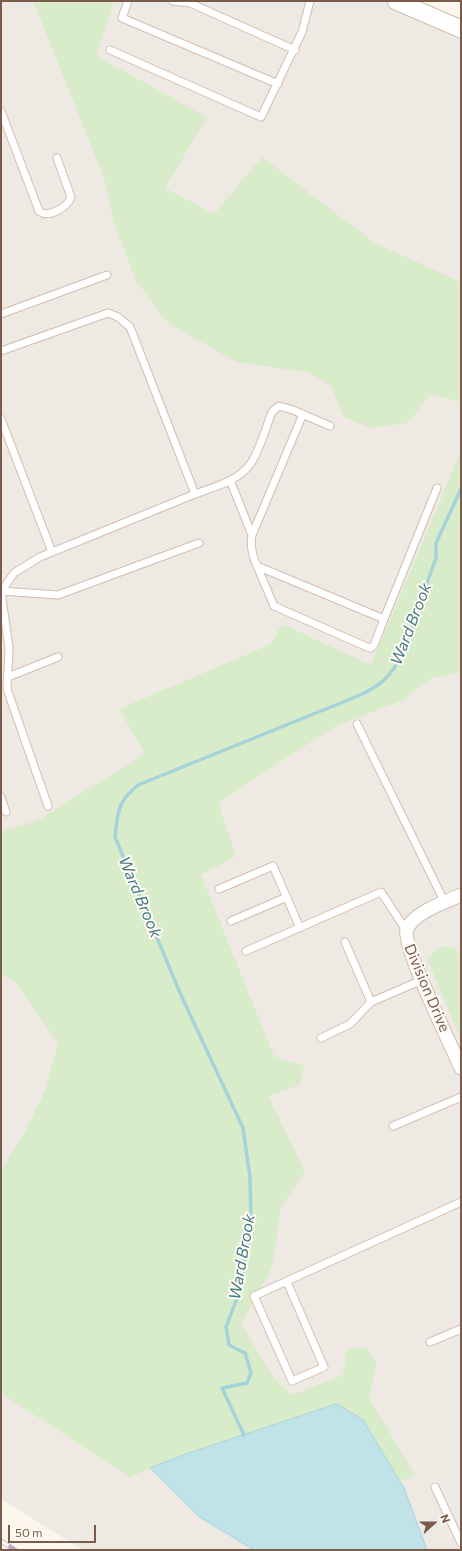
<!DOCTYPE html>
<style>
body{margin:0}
#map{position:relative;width:462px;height:1551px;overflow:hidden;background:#fdf6ec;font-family:Commissioner,sans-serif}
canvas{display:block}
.frame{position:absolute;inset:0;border:2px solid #7a5c4d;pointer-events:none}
.north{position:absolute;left:414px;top:1503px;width:40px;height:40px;-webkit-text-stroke:3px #fffaf3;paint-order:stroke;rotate:69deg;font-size:11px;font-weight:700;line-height:16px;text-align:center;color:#7a5c4d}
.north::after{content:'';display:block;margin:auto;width:14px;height:18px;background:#7a5c4d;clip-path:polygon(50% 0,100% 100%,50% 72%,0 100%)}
.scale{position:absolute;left:8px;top:1525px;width:88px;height:18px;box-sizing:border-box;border:2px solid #7a5c4d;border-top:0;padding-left:5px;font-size:12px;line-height:14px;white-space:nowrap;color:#7a5c4d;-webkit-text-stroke:3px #fffaf3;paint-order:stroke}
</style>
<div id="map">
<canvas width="462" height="1551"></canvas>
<div class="frame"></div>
<div class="north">N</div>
<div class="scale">50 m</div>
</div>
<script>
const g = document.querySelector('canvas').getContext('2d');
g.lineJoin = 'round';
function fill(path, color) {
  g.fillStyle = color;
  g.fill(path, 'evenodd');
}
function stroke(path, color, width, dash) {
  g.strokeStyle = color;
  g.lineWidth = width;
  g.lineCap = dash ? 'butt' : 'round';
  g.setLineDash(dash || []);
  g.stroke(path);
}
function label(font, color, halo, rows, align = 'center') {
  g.font = font + ' Commissioner,sans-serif';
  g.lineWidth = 4;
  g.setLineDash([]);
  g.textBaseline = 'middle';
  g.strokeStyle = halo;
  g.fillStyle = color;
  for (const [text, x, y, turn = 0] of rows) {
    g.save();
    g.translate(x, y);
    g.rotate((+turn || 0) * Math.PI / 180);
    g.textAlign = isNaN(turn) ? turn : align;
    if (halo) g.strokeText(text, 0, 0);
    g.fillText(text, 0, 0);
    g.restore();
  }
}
fill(new Path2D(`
 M 1,1 L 406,1 L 461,36 L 461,1550 L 83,1550 L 1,1499 Z`), '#efe9e4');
fill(new Path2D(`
 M 33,1 L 114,1 L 96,56 L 207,117 L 165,188 L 214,214 L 262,157 L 375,243 L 461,282 L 461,402 L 430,394 L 408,423 L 370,428 L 344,417 L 330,385 L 306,372 L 236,362 L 168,323 L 136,281 L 113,219 L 104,178 Z
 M 461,451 L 461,672 L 431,678 L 403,700 L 334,727 L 218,803 L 236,856 L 201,875 L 274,1056 L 304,1066 L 300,1085 L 268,1096 L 305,1171 L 281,1207 L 272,1267 L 241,1324 L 274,1378 L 292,1395 L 343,1375 L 347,1349 L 366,1348 L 377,1363 L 369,1398 L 415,1475 L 400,1482 L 363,1420 L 189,1453 L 129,1477 L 1,1393 L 1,1171 L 23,1136 L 45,1091 L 58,1043 L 15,982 L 1,974 L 1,832 L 38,820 L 145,754 L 119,709 L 271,644 L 282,624 L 371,665 Z
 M 439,947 L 454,947 L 461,957 L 461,1040 L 427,958 Z`), '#d8ecc9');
const water = new Path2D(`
 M 337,1404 L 363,1420 L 404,1488 L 427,1550 L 254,1550 L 198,1516 L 150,1468 L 189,1453 Z`);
fill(water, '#bfe3e8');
stroke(water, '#a5d3da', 1);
stroke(new Path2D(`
 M 244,1435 L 222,1388 L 247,1383 L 251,1373 L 245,1353 L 229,1345 L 226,1327 L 240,1290 L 251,1223 L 250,1177 L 243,1128 L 180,993 L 115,837 C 118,812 117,802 138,785 L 358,696 C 379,686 389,679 400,658 L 436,558 L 436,543 L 461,489`), '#a5d3da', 3.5);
const service = new Path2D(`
 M 128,1 L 122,18 L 278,84
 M 173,1 L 190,3 L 295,50
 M 110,50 L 261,117 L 302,32 L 310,1
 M 1,111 L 39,211 C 48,219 68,207 71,197 L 57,158
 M 1,314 L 107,275
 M 1,351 L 108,313 L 118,317 L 130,327 L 195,494 L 40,557 L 14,573 L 1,592
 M 303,414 L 252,535 C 250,546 252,555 257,566 L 384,619 L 437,488
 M 1,419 L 52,552
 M 230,480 L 252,535
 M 195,494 C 214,487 239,481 251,463 C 260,450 266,427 272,412 L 279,406 L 293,410 L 330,426
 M 257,566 L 274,606 L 367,647 L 371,648 L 374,645 L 384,619
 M 1,591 L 9,648 L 7,689 L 48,806
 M 1,591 L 58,595 L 199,543
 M 8,677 L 58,657
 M 357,724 L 445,903
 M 1,797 L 6,812
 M 219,889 L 273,866 L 300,928
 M 231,921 L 287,897
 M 345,942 L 371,1002 L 422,980
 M 246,951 L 381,892 L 406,930
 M 321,1038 L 350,1024 L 371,1002
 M 393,1126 L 461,1097
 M 287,1282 L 324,1367 L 292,1381 L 254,1296 L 461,1202
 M 430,1342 L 461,1329
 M 435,1487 L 461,1543`);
const minor = new Path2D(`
 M 1,590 L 1,591
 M 461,895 C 446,902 414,912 407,929 C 401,944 452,1047 461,1068`);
const tertiary = new Path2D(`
 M 396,1 L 461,29`);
stroke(service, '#d1beb0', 9);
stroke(minor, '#d1beb0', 15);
stroke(tertiary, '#d1beb0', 19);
stroke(service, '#fff', 7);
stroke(minor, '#fff', 13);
stroke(tertiary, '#fff', 17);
const rail = new Path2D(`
 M 1,1541 L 15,1550`);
stroke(rail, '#b9a8c9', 4.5);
stroke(rail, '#fffaf3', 3, [9]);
label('15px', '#7a5c4d', '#fffaf3', [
 ["Division Drive",427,988,67]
]);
label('italic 16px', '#437c86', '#fffaf3', [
 ["Ward Brook",411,624,-69],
 ["Ward Brook",140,897,67],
 ["Ward Brook",242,1257,-80]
]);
</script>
